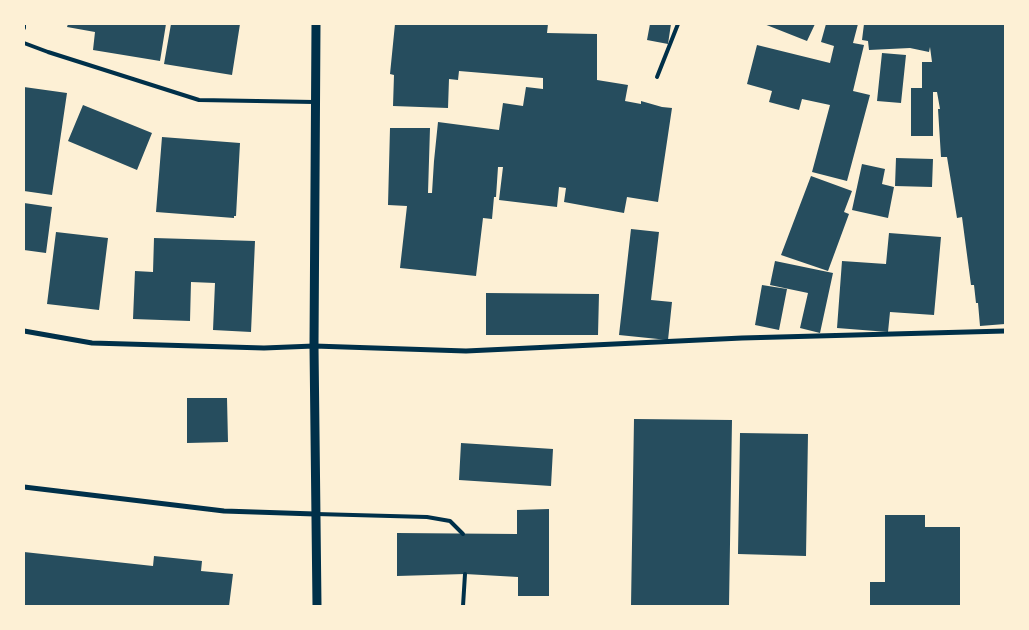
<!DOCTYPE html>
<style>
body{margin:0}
#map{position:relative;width:1029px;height:630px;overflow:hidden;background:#fdf0d5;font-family:"Exo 2",sans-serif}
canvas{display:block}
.frame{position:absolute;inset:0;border:25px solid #fdf0d5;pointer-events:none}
</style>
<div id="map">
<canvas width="1029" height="630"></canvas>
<div class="frame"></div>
</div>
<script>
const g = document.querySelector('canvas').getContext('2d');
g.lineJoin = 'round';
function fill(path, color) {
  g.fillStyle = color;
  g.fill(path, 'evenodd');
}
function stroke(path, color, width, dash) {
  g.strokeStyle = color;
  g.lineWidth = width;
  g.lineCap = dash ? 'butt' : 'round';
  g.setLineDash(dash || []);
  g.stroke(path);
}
fill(new Path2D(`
 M 68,24 L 166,24 L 160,61 L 93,50 L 95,32 L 67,27 Z
 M 171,24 L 240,24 L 232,75 L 164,64 Z
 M 395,24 L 548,24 L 547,33 L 597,34 L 597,80 L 628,85 L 625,101 L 641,104 L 641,101 L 662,107 L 672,108 L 658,202 L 627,197 L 624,213 L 564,202 L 566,188 L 559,187 L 557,207 L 499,200 L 503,167 L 498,167 L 496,197 L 494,197 L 492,219 L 483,218 L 476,276 L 400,268 L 407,206 L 388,205 L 390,128 L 430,128 L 428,193 L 432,193 L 434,161 L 438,122 L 499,130 L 503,103 L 523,106 L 526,87 L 543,89 L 543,78 L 459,71 L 458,80 L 449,79 L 448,108 L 393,106 L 394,75 L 390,74 Z
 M 650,24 L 671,24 L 668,44 L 647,40 Z
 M 764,24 L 815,24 L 807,41 Z
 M 826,24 L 858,24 L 853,43 L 864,45 L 853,91 L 870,95 L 847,181 L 812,172 L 830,105 L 802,99 L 799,110 L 769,102 L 772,91 L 747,84 L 757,45 L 830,63 L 834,46 L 821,42 Z
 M 864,24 L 1005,24 L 1005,324 L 980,326 L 978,303 L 976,303 L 974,285 L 971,285 L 962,217 L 957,218 L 947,157 L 941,157 L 938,109 L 940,109 L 937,92 L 933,92 L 933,136 L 911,136 L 911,88 L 922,88 L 922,62 L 932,62 L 930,47 L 929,52 L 910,48 L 869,50 L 868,41 L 862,40 Z
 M 882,53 L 906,55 L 901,103 L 877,101 Z
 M 24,87 L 67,93 L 52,195 L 24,191 Z
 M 83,105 L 152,133 L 137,170 L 68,141 Z
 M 162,137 L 240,143 L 236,216 L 234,216 L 234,218 L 156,212 Z
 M 896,158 L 933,159 L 932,187 L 895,186 Z
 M 862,164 L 885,169 L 882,184 L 894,187 L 888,218 L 852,210 Z
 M 811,176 L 852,191 L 844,212 L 849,214 L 828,271 L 781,255 Z
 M 24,203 L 52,207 L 46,253 L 24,250 Z
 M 631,229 L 659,232 L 651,300 L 672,302 L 668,340 L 619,335 Z
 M 56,232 L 108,238 L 99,310 L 47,304 Z
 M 889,233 L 941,237 L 934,315 L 890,312 L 888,332 L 837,328 L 842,261 L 886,264 Z
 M 154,238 L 255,241 L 251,332 L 213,330 L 215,283 L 191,282 L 190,321 L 133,319 L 135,271 L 153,272 Z
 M 775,261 L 833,273 L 820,333 L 800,328 L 808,293 L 770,285 Z
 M 762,285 L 787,289 L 779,330 L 755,325 Z
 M 486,293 L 599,294 L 598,335 L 486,335 Z
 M 187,398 L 227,398 L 228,442 L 187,443 Z
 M 634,419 L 732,420 L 729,606 L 631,606 Z
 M 740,433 L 808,434 L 806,556 L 738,554 Z
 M 461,443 L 553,449 L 551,486 L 459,480 Z
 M 549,509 L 549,596 L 518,596 L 518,577 L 465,574 L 397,576 L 397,533 L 517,534 L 517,510 Z
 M 885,515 L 925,515 L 925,527 L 960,527 L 960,606 L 870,606 L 870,582 L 885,582 Z
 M 24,552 L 153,566 L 154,556 L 202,561 L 201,571 L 233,574 L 229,606 L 24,606 Z`), '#264d5e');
stroke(new Path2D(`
 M 24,28 L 24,24
 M 24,43 L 48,52 L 199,100 L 314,102
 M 657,77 L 678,24
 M 316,514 L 427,517 L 450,521 L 463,534
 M 463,606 L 465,574`), '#003049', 4);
stroke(new Path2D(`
 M 24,331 L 92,343 L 264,348 L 314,346 L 466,351 L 742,338 L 1005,331
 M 24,487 L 224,511 L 315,514`), '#003049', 5);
stroke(new Path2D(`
 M 316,24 L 314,346 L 317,606`), '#003049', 9);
</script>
